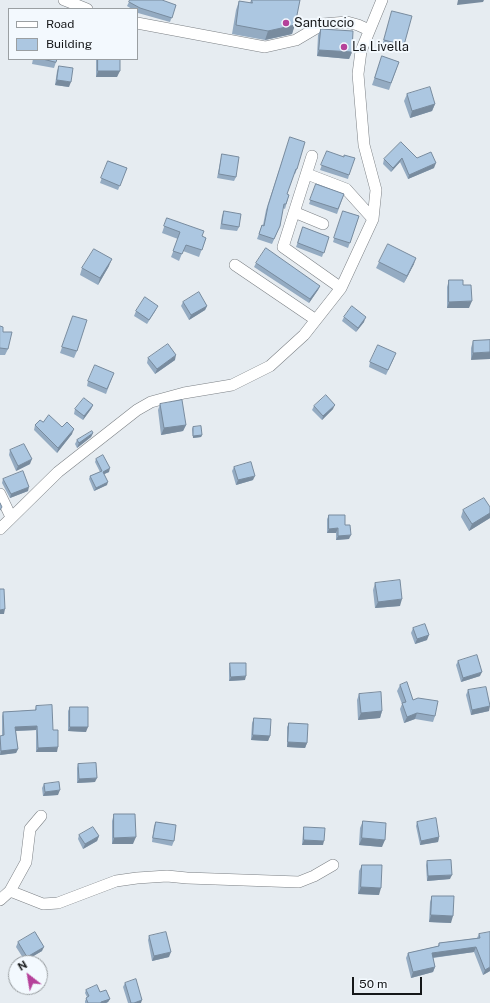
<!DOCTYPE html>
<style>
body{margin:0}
#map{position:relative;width:490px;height:1003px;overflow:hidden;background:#e6ecf1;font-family:"Public Sans",sans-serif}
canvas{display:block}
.legend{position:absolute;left:8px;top:8px;width:130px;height:52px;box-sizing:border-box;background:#f3f9fe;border:1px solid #9a9fa2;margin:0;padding:5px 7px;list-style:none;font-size:12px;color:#151719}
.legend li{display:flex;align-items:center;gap:8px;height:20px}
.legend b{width:20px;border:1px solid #9a9fa2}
.north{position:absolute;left:8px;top:955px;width:40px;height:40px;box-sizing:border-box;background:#f3f9fe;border:1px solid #9a9fa2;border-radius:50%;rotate:329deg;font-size:11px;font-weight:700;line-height:16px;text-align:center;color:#151719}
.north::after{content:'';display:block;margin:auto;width:14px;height:18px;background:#b5419a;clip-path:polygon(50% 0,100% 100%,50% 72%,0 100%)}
.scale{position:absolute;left:352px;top:977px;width:70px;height:18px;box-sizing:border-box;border:2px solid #151719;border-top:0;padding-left:5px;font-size:12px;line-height:14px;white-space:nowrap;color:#151719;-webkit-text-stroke:3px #f3f9fe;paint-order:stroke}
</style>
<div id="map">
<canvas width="490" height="1003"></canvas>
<ul class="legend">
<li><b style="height:5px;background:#fff"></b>Road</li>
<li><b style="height:11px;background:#acc7e1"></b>Building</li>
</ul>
<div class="north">N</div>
<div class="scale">50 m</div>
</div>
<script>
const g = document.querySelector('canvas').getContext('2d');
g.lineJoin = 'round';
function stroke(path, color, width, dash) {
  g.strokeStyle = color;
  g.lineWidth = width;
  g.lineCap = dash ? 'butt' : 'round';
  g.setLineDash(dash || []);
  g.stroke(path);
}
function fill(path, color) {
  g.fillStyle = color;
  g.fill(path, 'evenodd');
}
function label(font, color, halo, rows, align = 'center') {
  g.font = font + ' "Public Sans",sans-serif';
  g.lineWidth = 4;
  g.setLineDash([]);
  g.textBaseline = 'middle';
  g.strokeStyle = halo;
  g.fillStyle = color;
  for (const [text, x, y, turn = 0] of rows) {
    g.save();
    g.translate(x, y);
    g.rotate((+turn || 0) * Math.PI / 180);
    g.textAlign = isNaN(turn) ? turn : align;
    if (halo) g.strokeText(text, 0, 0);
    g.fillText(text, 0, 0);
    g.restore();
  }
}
const minor = new Path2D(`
 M 64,0 L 87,9
 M 137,23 L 265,47 L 296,40 L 323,24 L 347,22 L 358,25 L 369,30
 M 312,156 L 283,247 L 341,288
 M 307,174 L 346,189 L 373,219
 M 294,212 L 323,224
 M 235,265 L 316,320
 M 0,494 L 11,517
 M 0,529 L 58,472 L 137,410 L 151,402 L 184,393 L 232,385 L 270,366 L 304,335 L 341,288 L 373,219 L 376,190 L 364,145 L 358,74 L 361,51 L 382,0
 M 10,891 L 43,904 L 58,903 L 116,881 L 137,878 L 167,876 L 187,878 L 299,882 L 314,876 L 333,865
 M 0,900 L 10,891 L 26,862 L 30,829 L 41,816`);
stroke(minor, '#7c8085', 12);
stroke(minor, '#fff', 11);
fill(new Path2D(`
 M 251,0 L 300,0 L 292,34 L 265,40 L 232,34 L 236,10 L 239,1 L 250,3 Z
 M 129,2 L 176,5 L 170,22 L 138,13 L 137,12 L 137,9 L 132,9 L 127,6 Z
 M 392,11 L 404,45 L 402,52 L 382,46 Z
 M 321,29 L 352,52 L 349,59 L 317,56 L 318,35 Z
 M 382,56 L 399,62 L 389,90 L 372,85 Z
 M 33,59 L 57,59 L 54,68 L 32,64 Z
 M 96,59 L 120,59 L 117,77 L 96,77 Z
 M 59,66 L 69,87 L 55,85 L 57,71 Z
 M 407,94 L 435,104 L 432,111 L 410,118 L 404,101 Z
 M 290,137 L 297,169 L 295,174 L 294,173 L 287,194 L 289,195 L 285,209 L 283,208 L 280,226 L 272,244 L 257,239 L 262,225 L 263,225 L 266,210 Z
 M 401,142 L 417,158 L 434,168 L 408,179 L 400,162 L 391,172 L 383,164 L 384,159 Z
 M 327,151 L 349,175 L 348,179 L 320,170 Z
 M 222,154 L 236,177 L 234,181 L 217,178 L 221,158 Z
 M 108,161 L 127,168 L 118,190 L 100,183 Z
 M 316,184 L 344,194 L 337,214 L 309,204 Z
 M 224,211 L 239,227 L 237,231 L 220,229 L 222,216 Z
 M 343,211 L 359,216 L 348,248 L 333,242 Z
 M 167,218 L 202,236 L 206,238 L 199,257 L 183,251 L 179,261 L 171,257 L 178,239 L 162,233 Z
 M 303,227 L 329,237 L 322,257 L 296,247 Z
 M 379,262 L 414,264 L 404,283 L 376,268 Z
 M 256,263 L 320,286 L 318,290 L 309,303 L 254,267 Z
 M 109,266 L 98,285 L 80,275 L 82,268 Z
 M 449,280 L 463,285 L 469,308 L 447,308 L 447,287 Z
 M 183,302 L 207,306 L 205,310 L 189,320 L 181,306 Z
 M 156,310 L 147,324 L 134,316 L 136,311 Z
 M 73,316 L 77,351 L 74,358 L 60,353 Z
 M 344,317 L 364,322 L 356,332 L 342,321 Z
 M 0,326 L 3,332 L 8,349 L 5,355 L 0,355 Z
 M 490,340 L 471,360 L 471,348 L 473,341 Z
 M 148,358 L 175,360 L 155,374 L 147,363 Z
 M 394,358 L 386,375 L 369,367 L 370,362 Z
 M 112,378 L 106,394 L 87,386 L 88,381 Z
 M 160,404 L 186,425 L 183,431 L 161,435 L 158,410 Z
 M 93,405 L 91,409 L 83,420 L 74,414 L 75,409 Z
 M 314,406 L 333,409 L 322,420 L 312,410 Z
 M 43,422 L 62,427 L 72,434 L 57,453 L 34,430 L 35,425 Z
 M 193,427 L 202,435 L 201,437 L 193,438 L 192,429 Z
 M 93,433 L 91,437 L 77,448 L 75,444 L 77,440 Z
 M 10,450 L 30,464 L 16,471 L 9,455 Z
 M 96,459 L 109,472 L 104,474 L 107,485 L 94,491 L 89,479 L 90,476 L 100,472 L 95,462 Z
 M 234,467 L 253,480 L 236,485 L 232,471 Z
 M 3,479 L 28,491 L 10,498 L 2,483 Z
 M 490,507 L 490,518 L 469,531 L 461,517 L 463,510 Z
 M 329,515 L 345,525 L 349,539 L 336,540 L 336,533 L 327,533 L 327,519 Z
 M 375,583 L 400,606 L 375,608 L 373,590 Z
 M 413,628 L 427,640 L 415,644 L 411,633 Z
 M 458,661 L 480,676 L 461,682 L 456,665 Z
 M 230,663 L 245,680 L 229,681 L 229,668 Z
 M 400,685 L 413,700 L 435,716 L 433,722 L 415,719 L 404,723 L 400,709 L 402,704 L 397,691 Z
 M 468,690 L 489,711 L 471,715 L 466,695 Z
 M 359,694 L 382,711 L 380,718 L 358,720 L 357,700 Z
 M 36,706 L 53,730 L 57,752 L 36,752 L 36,730 L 16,731 L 18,749 L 16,753 L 0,755 L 0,736 L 2,736 L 2,716 L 3,712 L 35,710 Z
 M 70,707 L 86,732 L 68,731 L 68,711 Z
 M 254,718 L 270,736 L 268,741 L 251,740 L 252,723 Z
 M 289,723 L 307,743 L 305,748 L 287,747 L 287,727 Z
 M 78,764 L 95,782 L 77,783 L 77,768 Z
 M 44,784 L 58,795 L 43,796 L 42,788 Z
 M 114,814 L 133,844 L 112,844 L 112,821 Z
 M 363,821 L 382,847 L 359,845 L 360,828 Z
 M 156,822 L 174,841 L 172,846 L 152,842 L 154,826 Z
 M 417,822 L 439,837 L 438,842 L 420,845 L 416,826 Z
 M 304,827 L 323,845 L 302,845 L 303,832 Z
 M 79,835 L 99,836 L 97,841 L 83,849 L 78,839 Z
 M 427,861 L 450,879 L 427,881 L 426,865 Z
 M 362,865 L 379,895 L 358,894 L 359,871 Z
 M 432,896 L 451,923 L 429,922 L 430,902 Z
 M 479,934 L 490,971 L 483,975 L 474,952 L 433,958 L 435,967 L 433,972 L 411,978 L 406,958 L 408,953 L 438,946 L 439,943 L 477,938 Z
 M 149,936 L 169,957 L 152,961 L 148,940 Z
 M 18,942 L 42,951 L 25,961 L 16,947 Z
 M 125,983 L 141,1003 L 128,1003 L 123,987 Z
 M 86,990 L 100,992 L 110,999 L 108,1002 L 106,1003 L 85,1003 L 85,1001 L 87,997 L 85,993 Z`), '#94abc2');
fill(new Path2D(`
 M 458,0 L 484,0 L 483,2 L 457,5 Z
 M 295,25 L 292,34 L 265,40 L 268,31 Z
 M 319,50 L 352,52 L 349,59 L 317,56 Z
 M 98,71 L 120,71 L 117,77 L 96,77 Z
 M 57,80 L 71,82 L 69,87 L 55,85 Z
 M 435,104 L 432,111 L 410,118 L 412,111 Z
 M 402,158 L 400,162 L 391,172 L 393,168 Z
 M 436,163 L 434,168 L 408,179 L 409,175 Z
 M 416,258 L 414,264 L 404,283 L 407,276 Z
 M 112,259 L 109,266 L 98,285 L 100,278 Z
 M 320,286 L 318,290 L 309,303 L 310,299 Z
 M 472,301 L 469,308 L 447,308 L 449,302 Z
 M 207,306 L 205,310 L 189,320 L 191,315 Z
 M 366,317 L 364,322 L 356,332 L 358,328 Z
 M 490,352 L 490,359 L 471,360 L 473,353 Z
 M 176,355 L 175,360 L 155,374 L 157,369 Z
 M 93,405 L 91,409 L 83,420 L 84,416 Z
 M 335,405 L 333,409 L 322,420 L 323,416 Z
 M 186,425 L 183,431 L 161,435 L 164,428 Z
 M 74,429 L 72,434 L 57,453 L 58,448 Z
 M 93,433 L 91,437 L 77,448 L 79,443 Z
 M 202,435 L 201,437 L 193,438 L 193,436 Z
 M 32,459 L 30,464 L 16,471 L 18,466 Z
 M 110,468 L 109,472 L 102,475 L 103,472 Z
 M 255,476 L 253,480 L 236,485 L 238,480 Z
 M 108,482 L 107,485 L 94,491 L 96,488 Z
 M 29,487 L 28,491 L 10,498 L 11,494 Z
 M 490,513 L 490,518 L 469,531 L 472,524 Z
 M 338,528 L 336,533 L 327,533 L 329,529 Z
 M 351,535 L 349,539 L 336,540 L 338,536 Z
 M 402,599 L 400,606 L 375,608 L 378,602 Z
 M 5,609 L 4,614 L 0,614 L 0,610 Z
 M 429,635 L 427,640 L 415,644 L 417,639 Z
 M 482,672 L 480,676 L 461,682 L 463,678 Z
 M 246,676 L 245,680 L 229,681 L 231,677 Z
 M 490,706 L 489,711 L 471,715 L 472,710 Z
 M 382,711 L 380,718 L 358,720 L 361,713 Z
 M 417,713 L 415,719 L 404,723 L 407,717 Z
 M 37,726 L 36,730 L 14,731 L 15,727 Z
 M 70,727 L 88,727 L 86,732 L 68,731 Z
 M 253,735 L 270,736 L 268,741 L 251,740 Z
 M 288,742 L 307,743 L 305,748 L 287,747 Z
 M 58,747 L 57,752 L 36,752 L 38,748 Z
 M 18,749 L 16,753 L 0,755 L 1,751 Z
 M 97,778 L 95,782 L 77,783 L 79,779 Z
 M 60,790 L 58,795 L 43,796 L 45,792 Z
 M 99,836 L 97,841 L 83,849 L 85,844 Z
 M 136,837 L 133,844 L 112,844 L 114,838 Z
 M 439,837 L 438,842 L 420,845 L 421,841 Z
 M 362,838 L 385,840 L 382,847 L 359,845 Z
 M 304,840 L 324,841 L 323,845 L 302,845 Z
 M 452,875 L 450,879 L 427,881 L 428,876 Z
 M 361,887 L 381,888 L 379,895 L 358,894 Z
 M 431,915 L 453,916 L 451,923 L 429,922 Z
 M 44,947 L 42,951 L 25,961 L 27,957 Z
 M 476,947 L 474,952 L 430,958 L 432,953 Z
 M 171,952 L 169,957 L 152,961 L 154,956 Z
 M 435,967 L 433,972 L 411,978 L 413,972 Z
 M 490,967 L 490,971 L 483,975 L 485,970 Z
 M 110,999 L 108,1002 L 106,1003 L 100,1003 L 101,1002 Z
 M 142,1000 L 141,1003 L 134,1003 Z`), '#788b9e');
const building = new Path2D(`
 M 130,0 L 162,0 L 176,5 L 172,18 L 140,8 L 129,2 Z
 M 252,0 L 300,0 L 295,25 L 268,31 L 236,25 L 239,1 L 252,3 Z
 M 392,11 L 412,16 L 404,45 L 384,40 Z
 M 321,29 L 353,31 L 352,52 L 319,50 Z
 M 382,56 L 399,62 L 391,83 L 375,78 Z
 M 43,59 L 57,59 L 56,62 Z
 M 98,59 L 120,59 L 120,71 L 98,71 Z
 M 59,66 L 73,68 L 71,82 L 57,80 Z
 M 430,87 L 435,104 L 412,111 L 407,94 Z
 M 290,137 L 305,142 L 297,169 L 296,169 L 287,194 L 289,195 L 286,204 L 284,204 L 280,226 L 274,239 L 259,234 L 262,225 L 264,226 L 268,206 Z
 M 401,142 L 417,158 L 431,152 L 436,163 L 409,175 L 402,158 L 393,168 L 384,159 Z
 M 327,151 L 344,157 L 344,155 L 355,158 L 349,175 L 321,165 Z
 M 222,154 L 239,157 L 236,177 L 219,174 Z
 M 108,161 L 127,168 L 120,186 L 101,178 Z
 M 316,184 L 344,194 L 338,209 L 310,200 Z
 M 224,211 L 241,214 L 239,227 L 222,224 Z
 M 343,211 L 359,216 L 350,243 L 334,238 Z
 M 167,218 L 204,231 L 202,236 L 206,238 L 202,250 L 186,245 L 182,254 L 173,251 L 180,232 L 164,226 Z
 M 303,227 L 329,237 L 324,253 L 298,243 Z
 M 388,244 L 416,258 L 407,276 L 379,262 Z
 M 266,248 L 320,286 L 310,299 L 256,263 Z
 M 94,249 L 112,259 L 100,278 L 82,268 Z
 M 449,280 L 463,280 L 463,285 L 471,285 L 472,301 L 449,302 Z
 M 199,292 L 207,306 L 191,315 L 183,302 Z
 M 145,297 L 158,306 L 149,320 L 136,311 Z
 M 352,306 L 366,317 L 358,328 L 344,317 Z
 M 73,316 L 87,320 L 77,351 L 62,347 Z
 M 0,326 L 3,327 L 3,332 L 12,332 L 8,349 L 0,348 Z
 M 490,340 L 490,352 L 473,353 L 473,341 Z
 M 168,344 L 176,355 L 157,369 L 148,358 Z
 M 378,345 L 396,353 L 388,370 L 370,362 Z
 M 95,365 L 114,373 L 107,389 L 88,381 Z
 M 326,395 L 335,405 L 323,416 L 314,406 Z
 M 84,398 L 93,405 L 84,416 L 75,409 Z
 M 182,400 L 186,425 L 164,428 L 160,404 Z
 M 49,415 L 62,427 L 67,422 L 74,429 L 58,448 L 35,425 L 40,420 L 43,422 Z
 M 201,426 L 202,435 L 193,436 L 193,427 Z
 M 92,431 L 93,433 L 79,443 L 77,440 Z
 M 24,444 L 32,459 L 18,466 L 10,450 Z
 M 103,455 L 110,468 L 103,472 L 108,482 L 96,488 L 90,476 L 102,471 L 96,459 Z
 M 251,462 L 255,476 L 238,480 L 234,467 Z
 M 23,471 L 29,487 L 11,494 L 3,479 Z
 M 484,498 L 490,507 L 490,513 L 472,524 L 463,510 Z
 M 0,503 L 2,507 L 0,510 Z
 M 329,515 L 345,515 L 345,525 L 350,525 L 351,535 L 338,536 L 338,528 L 329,529 Z
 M 400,580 L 402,599 L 378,602 L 375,583 Z
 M 0,589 L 4,589 L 5,609 L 0,610 Z
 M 425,624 L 429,635 L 417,639 L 413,628 Z
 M 477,655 L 482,672 L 463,678 L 458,661 Z
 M 230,663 L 246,663 L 246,676 L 231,677 Z
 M 407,682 L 413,700 L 418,698 L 438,701 L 435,716 L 417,713 L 407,717 L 402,703 L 406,702 L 400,685 Z
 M 486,687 L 490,706 L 472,710 L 468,690 Z
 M 381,692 L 382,711 L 361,713 L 359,694 Z
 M 52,705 L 53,730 L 58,730 L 58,747 L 38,748 L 37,726 L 15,727 L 18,749 L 1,751 L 0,736 L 4,735 L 3,712 L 36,710 L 36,706 Z
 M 70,707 L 88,707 L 88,727 L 70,727 Z
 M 254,718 L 271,719 L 270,736 L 253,735 Z
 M 289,723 L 308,724 L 307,743 L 288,742 Z
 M 96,763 L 97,778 L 79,779 L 78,764 Z
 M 59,782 L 60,790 L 45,792 L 44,784 Z
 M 114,814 L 135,814 L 136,837 L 114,838 Z
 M 436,818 L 439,837 L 421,841 L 417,822 Z
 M 363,821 L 386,823 L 385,840 L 362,838 Z
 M 156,822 L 176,825 L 174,841 L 153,838 Z
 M 93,827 L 99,836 L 85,844 L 79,835 Z
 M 304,827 L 325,828 L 324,841 L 304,840 Z
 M 451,860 L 452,875 L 428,876 L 427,861 Z
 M 362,865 L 382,865 L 381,888 L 361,887 Z
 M 432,896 L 454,896 L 453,916 L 431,915 Z
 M 35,932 L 44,947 L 27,957 L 18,942 Z
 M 166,932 L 171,952 L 154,956 L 149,936 Z
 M 490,932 L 490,967 L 485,970 L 476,947 L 432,953 L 435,967 L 413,972 L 408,953 L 439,946 L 439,943 L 480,938 L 479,934 Z
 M 136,979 L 142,1000 L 134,1003 L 131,1003 L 125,983 Z
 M 97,985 L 100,992 L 106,990 L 110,999 L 101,1002 L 101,1003 L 88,1003 L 86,998 L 89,996 L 86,990 Z`);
fill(building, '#acc7e1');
stroke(building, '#788b9e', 1);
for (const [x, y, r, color] of [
 [286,23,4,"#b5419a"],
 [344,47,4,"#b5419a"]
]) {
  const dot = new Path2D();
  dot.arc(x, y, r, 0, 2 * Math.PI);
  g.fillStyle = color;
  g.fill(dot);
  stroke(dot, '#f3f9fe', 1.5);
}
label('13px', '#151719', '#f3f9fe', [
 ["Santuccio",294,23],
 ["La Livella",352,47]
], 'left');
</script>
